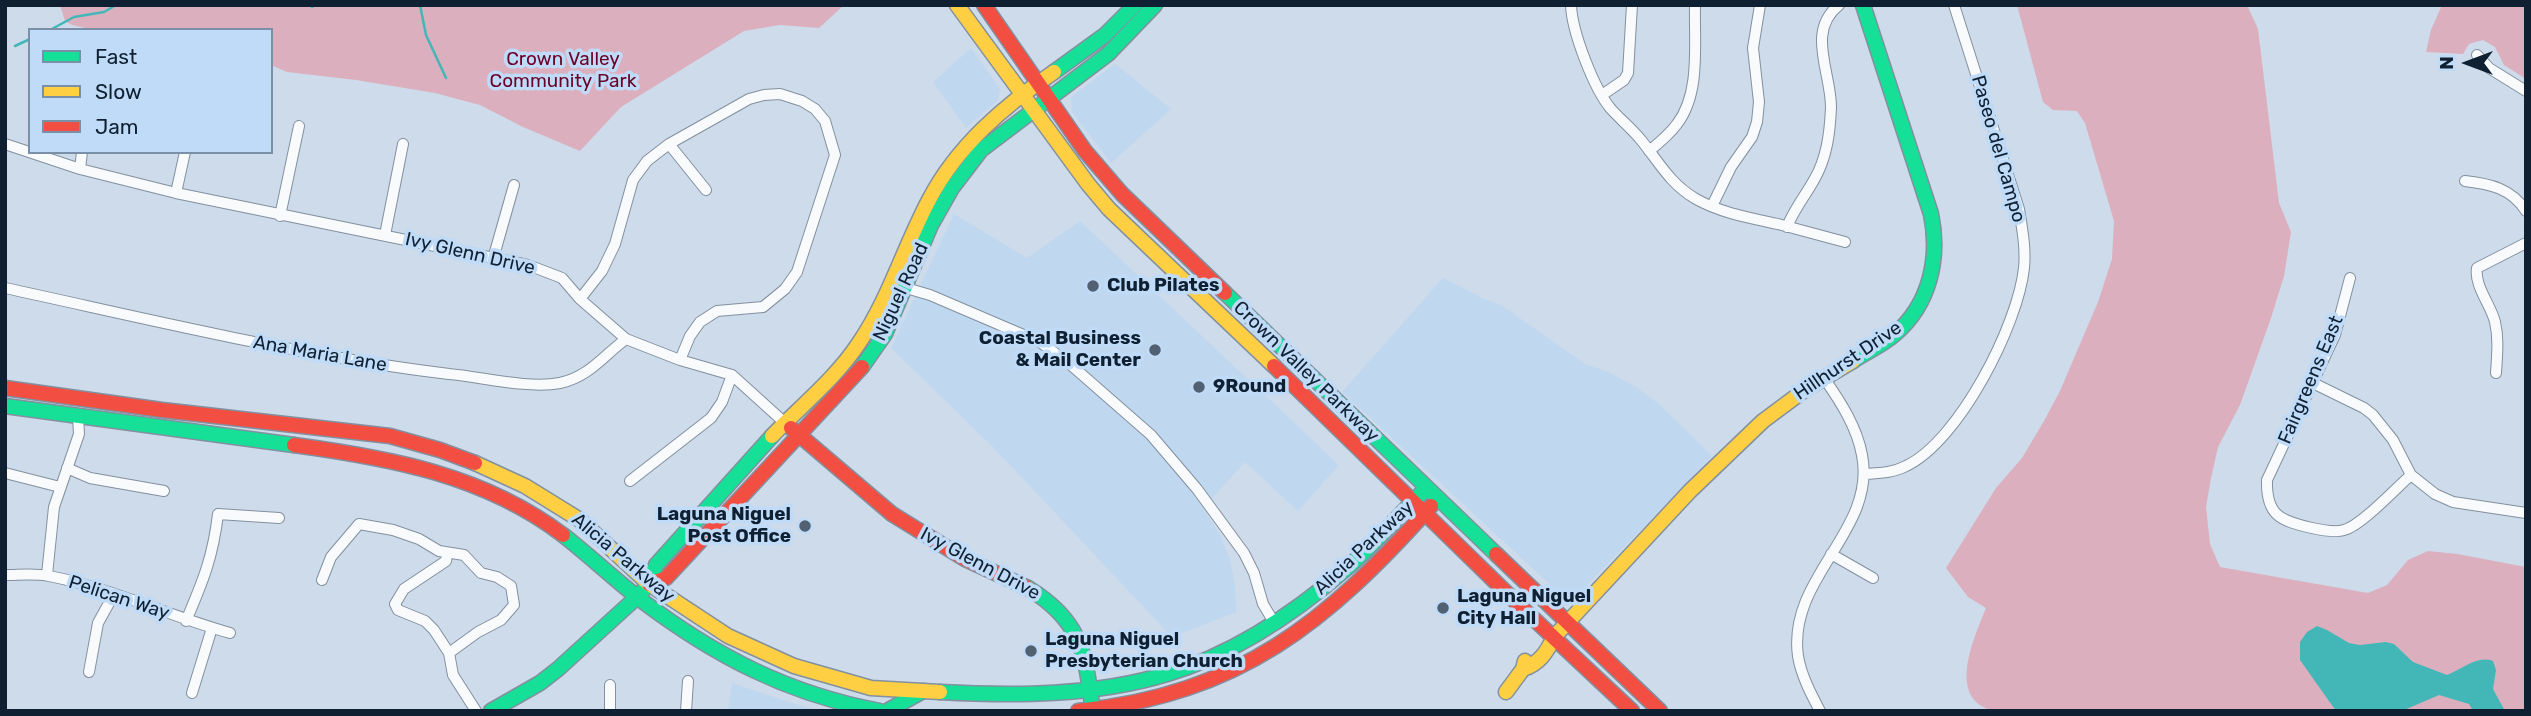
<!DOCTYPE html>
<style>
body{margin:0}
#map{position:relative;width:2531px;height:716px;overflow:hidden;background:#cddbea;font-family:Rubik,sans-serif}
canvas{display:block}
.frame{position:absolute;inset:0;border:7px solid #0f2032;pointer-events:none}
.legend{position:absolute;left:28px;top:28px;width:245px;height:126px;box-sizing:border-box;background:#c0dbf7;border:2px solid #7990a8;margin:0;padding:9px 12px;list-style:none;font-size:21px;color:#0f2032}
.legend li{display:flex;align-items:center;gap:14px;height:35px}
.legend b{width:35px;border:2px solid #7990a8}
.north{position:absolute;left:2433px;top:28px;width:70px;height:70px;-webkit-text-stroke:5px #c0dbf7;paint-order:stroke;rotate:270deg;font-size:19px;font-weight:700;line-height:28px;text-align:center;color:#0f2032}
.north::after{content:'';display:block;margin:auto;width:24px;height:32px;background:#0f2032;clip-path:polygon(50% 0,100% 100%,50% 72%,0 100%)}
</style>
<div id="map">
<canvas width="2531" height="716"></canvas>
<div class="frame"></div>
<ul class="legend">
<li><b style="height:9px;background:#16e098"></b>Fast</li>
<li><b style="height:9px;background:#ffcf43"></b>Slow</li>
<li><b style="height:9px;background:#f24e42"></b>Jam</li>
</ul>
<div class="north">N</div>
</div>
<script>
const g = document.querySelector('canvas').getContext('2d');
g.lineJoin = 'round';
function fill(path, color) {
  g.fillStyle = color;
  g.fill(path, 'evenodd');
}
function stroke(path, color, width, dash) {
  g.strokeStyle = color;
  g.lineWidth = width;
  g.lineCap = dash ? 'butt' : 'round';
  g.setLineDash(dash || []);
  g.stroke(path);
}
function label(font, color, halo, rows, align = 'center') {
  g.font = font + ' Rubik,sans-serif';
  g.lineWidth = 7;
  g.setLineDash([]);
  g.textBaseline = 'middle';
  g.strokeStyle = halo;
  g.fillStyle = color;
  for (const [text, x, y, turn = 0] of rows) {
    g.save();
    g.translate(x, y);
    g.rotate((+turn || 0) * Math.PI / 180);
    g.textAlign = isNaN(turn) ? turn : align;
    if (halo) g.strokeText(text, 0, 0);
    g.fillText(text, 0, 0);
    g.restore();
  }
}
fill(new Path2D(`
 M 971,48 L 1000,89 L 998,100 L 966,128 L 933,82 Z
 M 1115,64 L 1171,109 L 1111,163 L 1072,112 L 1071,97 Z
 M 954,214 L 1027,258 L 1080,221 L 1339,465 L 1298,511 L 1245,462 L 1203,508 L 1220,535 L 1230,559 L 1235,585 L 1236,612 L 1172,637 L 993,447 L 891,348 Z
 M 1443,278 L 1484,299 L 1501,305 L 1585,364 L 1608,372 L 1636,387 L 1659,404 L 1712,456 L 1570,603 L 1342,392 Z
 M 732,683 L 795,704 L 821,711 L 728,711 Z`), '#c0d7f0');
fill(new Path2D(`
 M 60,5 L 844,5 L 819,28 L 780,25 L 744,31 L 621,107 L 580,151 L 523,127 L 480,105 L 435,93 L 356,80 L 287,72 L 271,65 L 271,30 L 94,30 L 72,25 L 65,21 Z
 M 2017,5 L 2247,5 L 2258,29 L 2279,203 L 2291,232 L 2284,276 L 2271,318 L 2240,405 L 2218,447 L 2211,478 L 2206,507 L 2210,544 L 2220,567 L 2368,593 L 2387,585 L 2408,560 L 2428,551 L 2457,554 L 2526,567 L 2526,711 L 1991,711 C 1986,708 1980,706 1976,702 C 1954,680 1976,633 1986,608 L 1968,597 L 1946,568 L 1996,488 L 2022,458 L 2044,421 L 2060,391 L 2098,302 L 2112,259 L 2114,221 L 2085,123 L 2077,111 L 2053,110 L 2043,102 Z
 M 2442,5 L 2526,5 L 2526,79 L 2504,65 L 2495,47 L 2483,40 L 2469,44 L 2463,54 L 2426,52 L 2431,30 Z`), '#dcafbe');
fill(new Path2D(`
 M 2317,626 L 2327,630 L 2349,643 L 2360,645 L 2386,642 L 2394,644 L 2413,662 L 2447,675 C 2461,670 2477,655 2493,661 L 2496,670 L 2493,689 L 2505,711 L 2473,711 L 2469,704 L 2439,695 L 2402,711 L 2336,711 L 2300,660 L 2300,642 L 2307,632 Z`), '#43b7b8');
stroke(new Path2D(`
 M 420,5 L 426,35 L 446,78
 M 312,7 L 314,5
 M 50,30 L 74,17 L 104,12 L 116,5
 M 79,30 L 80,30
 M 15,46 L 30,39`), '#43b7b8', 2.5);
const street = new Path2D(`
 M 1571,5 C 1572,32 1594,89 1611,109 C 1621,120 1632,129 1641,140 C 1659,162 1670,184 1696,199 C 1721,213 1750,218 1778,224 C 1800,230 1823,236 1845,242
 M 2477,55 L 2489,68 L 2526,91
 M 1602,95 L 1624,80 L 1628,73 L 1632,5
 M 5,144 L 80,169 L 176,193 L 528,265 L 562,278 L 580,299 L 626,339 L 680,360 L 732,375 L 785,423
 M 669,144 L 706,190
 M 1649,151 C 1659,143 1669,135 1677,124 C 1701,93 1694,43 1695,5
 M 80,169 L 82,152
 M 2465,181 C 2490,184 2511,188 2526,211
 M 176,193 L 185,152
 M 1712,206 L 1731,167 L 1752,137 L 1757,122 L 1759,102 L 1753,48 L 1760,5
 M 280,216 L 299,126
 M 1787,227 C 1794,209 1805,196 1814,180 C 1827,158 1830,132 1831,107 C 1831,72 1806,31 1839,5
 M 385,235 L 403,144
 M 493,259 L 514,185
 M 2350,278 L 2335,335 L 2267,480 C 2266,515 2280,521 2312,528 C 2321,530 2335,533 2344,530 C 2361,526 2396,488 2411,475
 M 5,288 C 153,320 299,356 449,374 C 482,377 528,389 560,383 C 589,377 604,355 626,339
 M 906,288 L 930,295 L 1040,342 L 1071,365 L 1151,435 L 1197,489 L 1244,553 L 1254,573 L 1263,604 L 1275,624
 M 580,299 L 602,271 L 615,244 L 633,180 L 647,161 L 669,144 L 749,99 L 764,95 L 780,94 L 802,101 L 815,109 L 825,121 L 835,155 L 797,272 L 785,289 L 763,307 L 717,311 L 700,322 L 690,336 L 680,360
 M 2496,373 C 2497,356 2499,339 2495,322 C 2491,305 2474,286 2477,268 L 2526,243
 M 2313,383 L 2364,408 L 2373,415 L 2393,440 L 2411,475 L 2435,494 L 2453,502 L 2526,513
 M 67,468 L 90,478 L 164,491
 M 5,473 L 60,487
 M 1864,474 C 1878,473 1893,473 1906,466 C 1959,441 2018,325 2024,268 C 2026,248 2022,228 2019,209 L 1954,5
 M 630,481 L 711,418 L 722,402 L 732,375
 M 447,554 L 446,561 L 404,589 L 395,604 L 398,610 L 425,621 L 434,630 L 449,653 L 453,675 L 476,711
 M 1831,554 L 1873,578
 M 5,575 C 19,575 35,573 49,576 C 111,588 169,616 230,633
 M 47,575 L 54,507 L 79,434 L 78,417
 M 322,580 L 331,557 L 359,524 L 393,530 L 419,539 L 439,551 L 464,555 L 481,573 L 497,577 L 511,586 L 514,605 L 501,620 L 478,632 L 449,653
 M 186,621 C 203,581 213,557 218,514 L 279,518
 M 89,672 L 98,623 L 114,594
 M 610,685 L 610,711
 M 192,693 L 212,628
 M 686,711 L 688,681
 M 1820,711 C 1811,694 1801,675 1798,656 C 1787,577 1877,531 1862,455 C 1857,427 1840,401 1824,378`);
const fast = new Path2D(`
 M 1054,72 L 1105,35 L 1135,5
 M 1225,293 L 1496,554
 M 1853,361 C 1866,352 1883,345 1895,334 C 1930,304 1940,258 1931,214 L 1863,5
 M 862,367 L 885,334 L 931,225 L 952,188 L 981,150 L 1108,54 L 1155,5
 M 5,406 L 294,445
 M 563,535 C 590,556 614,579 641,600 C 715,656 788,694 880,711
 M 1028,588 C 1082,621 1085,653 1093,711
 M 940,692 C 1015,696 1094,696 1167,674 C 1235,654 1295,613 1348,567 C 1376,543 1400,513 1427,488
 M 491,711 L 540,683 L 558,669 L 637,597 L 649,584 L 656,565 L 772,436
 M 887,711 L 923,691`);
const slow = new Path2D(`
 M 957,5 L 1088,184 L 1109,209 L 1274,366
 M 772,436 C 801,406 836,378 859,343 C 889,299 904,247 929,200 C 957,146 1004,106 1054,72
 M 475,463 L 525,486 L 580,520 L 649,584 L 728,636 L 794,666 L 871,688 L 940,692
 M 1523,669 C 1539,664 1547,652 1554,637 L 1690,491 L 1763,421 L 1806,389 L 1853,361
 M 1506,692 L 1523,669 L 1525,661`);
const jam = new Path2D(`
 M 984,5 L 1085,151 L 1122,194 L 1225,293
 M 1274,366 L 1520,606 L 1632,711
 M 5,388 L 162,410 L 390,436 L 440,450 L 475,463
 M 791,428 L 892,514 L 965,559 L 1028,588
 M 294,445 C 390,458 484,475 563,535
 M 1496,554 L 1660,711
 M 649,584 L 666,578 L 862,367
 M 1078,711 C 1240,694 1326,623 1431,506`);
stroke(street, '#82909f', 12);
stroke(fast, '#82909f', 17);
stroke(slow, '#82909f', 17);
stroke(jam, '#82909f', 17);
stroke(street, '#f8fafc', 10);
stroke(fast, '#16e098', 14);
stroke(slow, '#ffcf43', 14);
stroke(jam, '#f24e42', 14);
for (const [x, y, r, color] of [
 [1093,286,7,"#526172"],
 [1155,350,7,"#526172"],
 [1199,387,7,"#526172"],
 [805,526,7,"#526172"],
 [1443,608,7,"#526172"],
 [1031,651,7,"#526172"]
]) {
  const dot = new Path2D();
  dot.arc(x, y, r, 0, 2 * Math.PI);
  g.fillStyle = color;
  g.fill(dot);
  stroke(dot, '#c0dbf7', 2.5);
}
label('19px', '#6b0026', '#c0dbf7', [
 ["Crown Valley",563,60],
 ["Community Park",563,82]
]);
label('19px', '#0f2032', '#c0dbf7', [
 ["Paseo del Campo",1998,149,74],
 ["Ivy Glenn Drive",470,254,13],
 ["Niguel Road",901,292,-65],
 ["Ana Maria Lane",320,354,10],
 ["Hillhurst Drive",1848,361,-34],
 ["Crown Valley Parkway",1306,372,44],
 ["Fairgreens East",2311,380,-67],
 ["Alicia Parkway",1364,548,-43],
 ["Alicia Parkway",623,558,40],
 ["Ivy Glenn Drive",980,564,28],
 ["Pelican Way",119,598,18]
]);
label('bold 19px', '#0f2032', '#c0dbf7', [
 ["Club Pilates",1107,286],
 ["Coastal Business",1141,339,"right"],
 ["& Mail Center",1141,361,"right"],
 ["9Round",1213,387],
 ["Laguna Niguel",791,515,"right"],
 ["Post Office",791,537,"right"],
 ["Laguna Niguel",1457,597],
 ["City Hall",1457,619],
 ["Laguna Niguel",1045,640],
 ["Presbyterian Church",1045,662]
], 'left');
</script>
